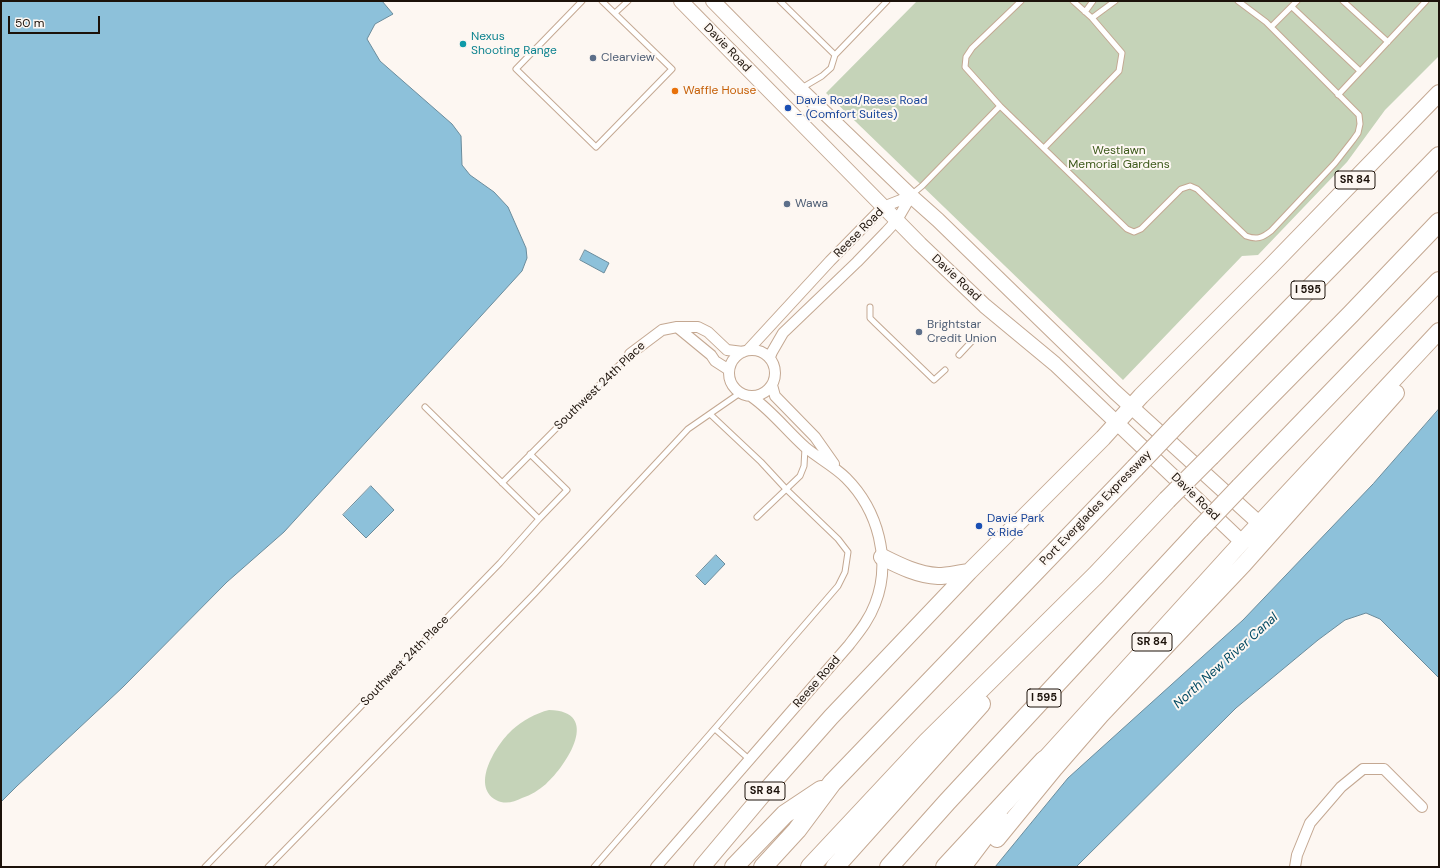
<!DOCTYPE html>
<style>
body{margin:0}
#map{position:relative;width:1440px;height:868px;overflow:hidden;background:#fdf7f2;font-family:"DM Sans",sans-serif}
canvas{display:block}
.frame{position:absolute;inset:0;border:2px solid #1c120a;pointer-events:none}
.scale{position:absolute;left:8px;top:16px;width:92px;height:18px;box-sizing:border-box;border:2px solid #1c120a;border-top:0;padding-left:5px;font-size:12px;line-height:14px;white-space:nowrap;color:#1c120a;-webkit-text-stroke:3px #fdf7f2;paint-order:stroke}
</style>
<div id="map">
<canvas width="1440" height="868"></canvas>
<div class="frame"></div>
<div class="scale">50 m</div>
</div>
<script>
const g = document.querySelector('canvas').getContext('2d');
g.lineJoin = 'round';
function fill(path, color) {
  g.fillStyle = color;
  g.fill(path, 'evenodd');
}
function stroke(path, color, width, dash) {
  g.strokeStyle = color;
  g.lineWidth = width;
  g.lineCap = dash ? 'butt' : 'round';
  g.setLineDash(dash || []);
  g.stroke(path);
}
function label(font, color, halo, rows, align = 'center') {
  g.font = font + ' "DM Sans",sans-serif';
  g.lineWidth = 4;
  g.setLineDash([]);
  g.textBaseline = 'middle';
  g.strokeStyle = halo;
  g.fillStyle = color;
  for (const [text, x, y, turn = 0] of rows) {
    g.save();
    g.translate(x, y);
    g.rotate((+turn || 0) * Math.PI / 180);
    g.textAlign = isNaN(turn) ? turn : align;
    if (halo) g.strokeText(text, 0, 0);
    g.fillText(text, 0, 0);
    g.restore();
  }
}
fill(new Path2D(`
 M 917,1 L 1439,1 L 1439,56 L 1385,110 L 1347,162 L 1258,255 L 1242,256 L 1123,380 L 826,93 Z
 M 549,710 C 602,711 567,765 546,784 C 539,790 531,795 522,798 C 514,802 505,805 496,800 C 470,785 497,744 512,730 C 522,721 536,713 549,710 Z`), '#c5d3b8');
const water = new Path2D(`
 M 1,1 L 382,1 L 393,14 L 375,24 L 367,39 L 380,61 L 452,124 L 461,136 L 462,165 L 470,175 L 494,192 L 508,207 L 526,248 L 527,258 L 522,271 L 284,532 L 227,582 L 123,687 L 17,786 L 1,802 Z
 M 585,250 L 609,263 L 604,273 L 580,260 Z
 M 1439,409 L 1439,678 L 1380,619 L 1366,613 L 1345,620 L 1318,640 L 1236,708 L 1076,867 L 995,867 L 1068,778 L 1243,620 L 1373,484 Z
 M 371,486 L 394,510 L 366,538 L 343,515 Z
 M 716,555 L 725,564 L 705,585 L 696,576 Z`);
fill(water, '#8dc1da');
stroke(water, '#6b8c9c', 1);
const service = new Path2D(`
 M 582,1 L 516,69 L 596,147 L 672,69 L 602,1
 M 780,1 L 835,55 L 887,1
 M 1343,1 L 1388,42
 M 1292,7 L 1360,71
 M 1085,12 L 1093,1
 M 615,13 L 628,1
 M 1092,18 L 1115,1
 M 1271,27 L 1297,1
 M 800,89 L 822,76 L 831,68 L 835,55
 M 1338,95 L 1426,1
 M 1000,106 L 965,67 L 966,57 L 972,48 L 1021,1
 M 1044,148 L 1119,71 L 1122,53 L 1092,18 L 1073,1
 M 911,195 L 922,186 L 1000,106 L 1127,229 L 1134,232 L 1141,229 L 1181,189 L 1190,186 L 1197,189 L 1246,236 C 1257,240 1262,238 1271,231 L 1335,163 L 1353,140 L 1358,133 L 1360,124 L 1359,115 L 1266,22 L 1238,1
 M 870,307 L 870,318 L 875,323 L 934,380 L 945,370
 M 959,355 L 973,340
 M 425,407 L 539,519
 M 502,483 L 630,354
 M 757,517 L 800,476 L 804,466 L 805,448
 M 715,729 L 750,760
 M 205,867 L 500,563 L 539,519 L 567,490 L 530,454
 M 268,867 L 535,593 L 688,429 L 740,393
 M 594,867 L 723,719 L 838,586 L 845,572 L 848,552 L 838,539 L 786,489 L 761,462 L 710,414`);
const minor = new Path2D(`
 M 677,327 L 711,355 L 715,361 L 729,370
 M729 373a23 23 0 1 1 46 0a23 23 0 1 1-46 0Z
 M 748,350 L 830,261 L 883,207 L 911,196
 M 630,354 L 662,330 L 677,327 L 698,327 L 708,332 L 727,350 L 743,352
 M 770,357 L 772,352 L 783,333 L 857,262 L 886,232 L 897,220 L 911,196
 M 772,385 L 775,396 L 815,437 L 834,464
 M 656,867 L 849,645 C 859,632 869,620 875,604 C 892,561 878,510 846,478 C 834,466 818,458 805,447 C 787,431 772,411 752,397
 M 1295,867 L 1297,855 L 1310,823 L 1341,787 L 1363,769 L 1384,769 L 1422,807`);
const secondary = new Path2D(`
 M 681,1 L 920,244 L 985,306 L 1055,364 L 1076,384 L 1242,542
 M 713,1 L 800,89 L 911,196 L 938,220 L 1115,392 L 1260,524`);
const primary = new Path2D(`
 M 882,557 C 900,566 918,575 938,576 C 948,576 959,573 969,572
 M 1036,770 L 1044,760 L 1242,542 L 1439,331
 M 997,839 L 1055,768 L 1101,715 L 1244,564 L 1396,393
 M 702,867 L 770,786 L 831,717 L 969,572 L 1103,438 L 1141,396 L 1270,267 L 1439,93
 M 963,867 L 1000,818`);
const motorway = new Path2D(`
 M 1177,424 L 1439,156
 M 1211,456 L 1351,314 L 1439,222
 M 1240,487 L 1439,281
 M 734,867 L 785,814 L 821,790
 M 763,867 L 797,830 L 832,783 L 1135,468
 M 810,867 L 927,742 L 1096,575 L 1167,500
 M 835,867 L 981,704
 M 889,867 L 947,802 L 1200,529
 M 945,867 L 1044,760`);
stroke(service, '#c4a892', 7);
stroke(minor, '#c4a892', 12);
stroke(secondary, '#c4a892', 16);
stroke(primary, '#c4a892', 18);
stroke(motorway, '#c4a892', 20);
stroke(service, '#fff', 5);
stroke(minor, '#fff', 10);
stroke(secondary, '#fff', 14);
stroke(primary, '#fff', 16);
stroke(motorway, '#fff', 18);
const motorwayBridge = new Path2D(`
 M 1135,468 L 1177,424
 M 1167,500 L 1211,456
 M 1200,529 L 1240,487`);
stroke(motorwayBridge, '#c4a892', 20, []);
stroke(motorwayBridge, '#fff', 18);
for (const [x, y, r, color] of [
 [463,44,4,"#0f9aa8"],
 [593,58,4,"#5c6f8a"],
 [675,91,4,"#e8710a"],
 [788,108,4,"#1a4fb4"],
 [787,204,4,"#5c6f8a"],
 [919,332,4,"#5c6f8a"],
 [979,526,4,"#1a4fb4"]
]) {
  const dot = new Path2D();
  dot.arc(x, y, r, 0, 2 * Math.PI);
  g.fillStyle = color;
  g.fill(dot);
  stroke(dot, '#fdf7f2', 1.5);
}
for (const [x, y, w] of [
 [1355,180,40],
 [1308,290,34],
 [1152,642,40],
 [1044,698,34],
 [765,791,40]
]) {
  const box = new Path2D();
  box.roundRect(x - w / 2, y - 9, w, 18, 3);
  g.fillStyle = '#fdf7f2';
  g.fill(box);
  stroke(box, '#1c120a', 1);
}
label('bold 11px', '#1c120a', null, [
 ["SR 84",1355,180],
 ["I 595",1308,290],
 ["SR 84",1152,642],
 ["I 595",1044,698],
 ["SR 84",765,791]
]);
label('12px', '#0d838f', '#fdf7f2', [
 ["Nexus",471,37],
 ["Shooting Range",471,51]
], 'left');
label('12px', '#1c120a', '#fdf7f2', [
 ["Davie Road",727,48,46],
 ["Reese Road",859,233,-45],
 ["Davie Road",956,278,43],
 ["Southwest 24th Place",600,386,-44],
 ["Davie Road",1195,497,44],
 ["Port Everglades Expressway",1096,508,-46],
 ["Southwest 24th Place",405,661,-46],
 ["Reese Road",817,682,-49]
]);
label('12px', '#4e5e75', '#fdf7f2', [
 ["Clearview",601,58],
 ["Wawa",795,204],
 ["Brightstar",927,325],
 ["Credit Union",927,339]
], 'left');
label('12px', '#c56008', '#fdf7f2', [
 ["Waffle House",683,91]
], 'left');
label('12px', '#164399', '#fdf7f2', [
 ["Davie Road/Reese Road",796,101],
 ["- (Comfort Suites)",796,115],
 ["Davie Park",987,519],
 ["& Ride",987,533]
], 'left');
label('12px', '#3e5a1c', '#fdf7f2', [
 ["Westlawn",1119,151],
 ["Memorial Gardens",1119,165]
]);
label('italic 13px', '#004962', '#fdf7f2', [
 ["North New River Canal",1226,661,-42]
]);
</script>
